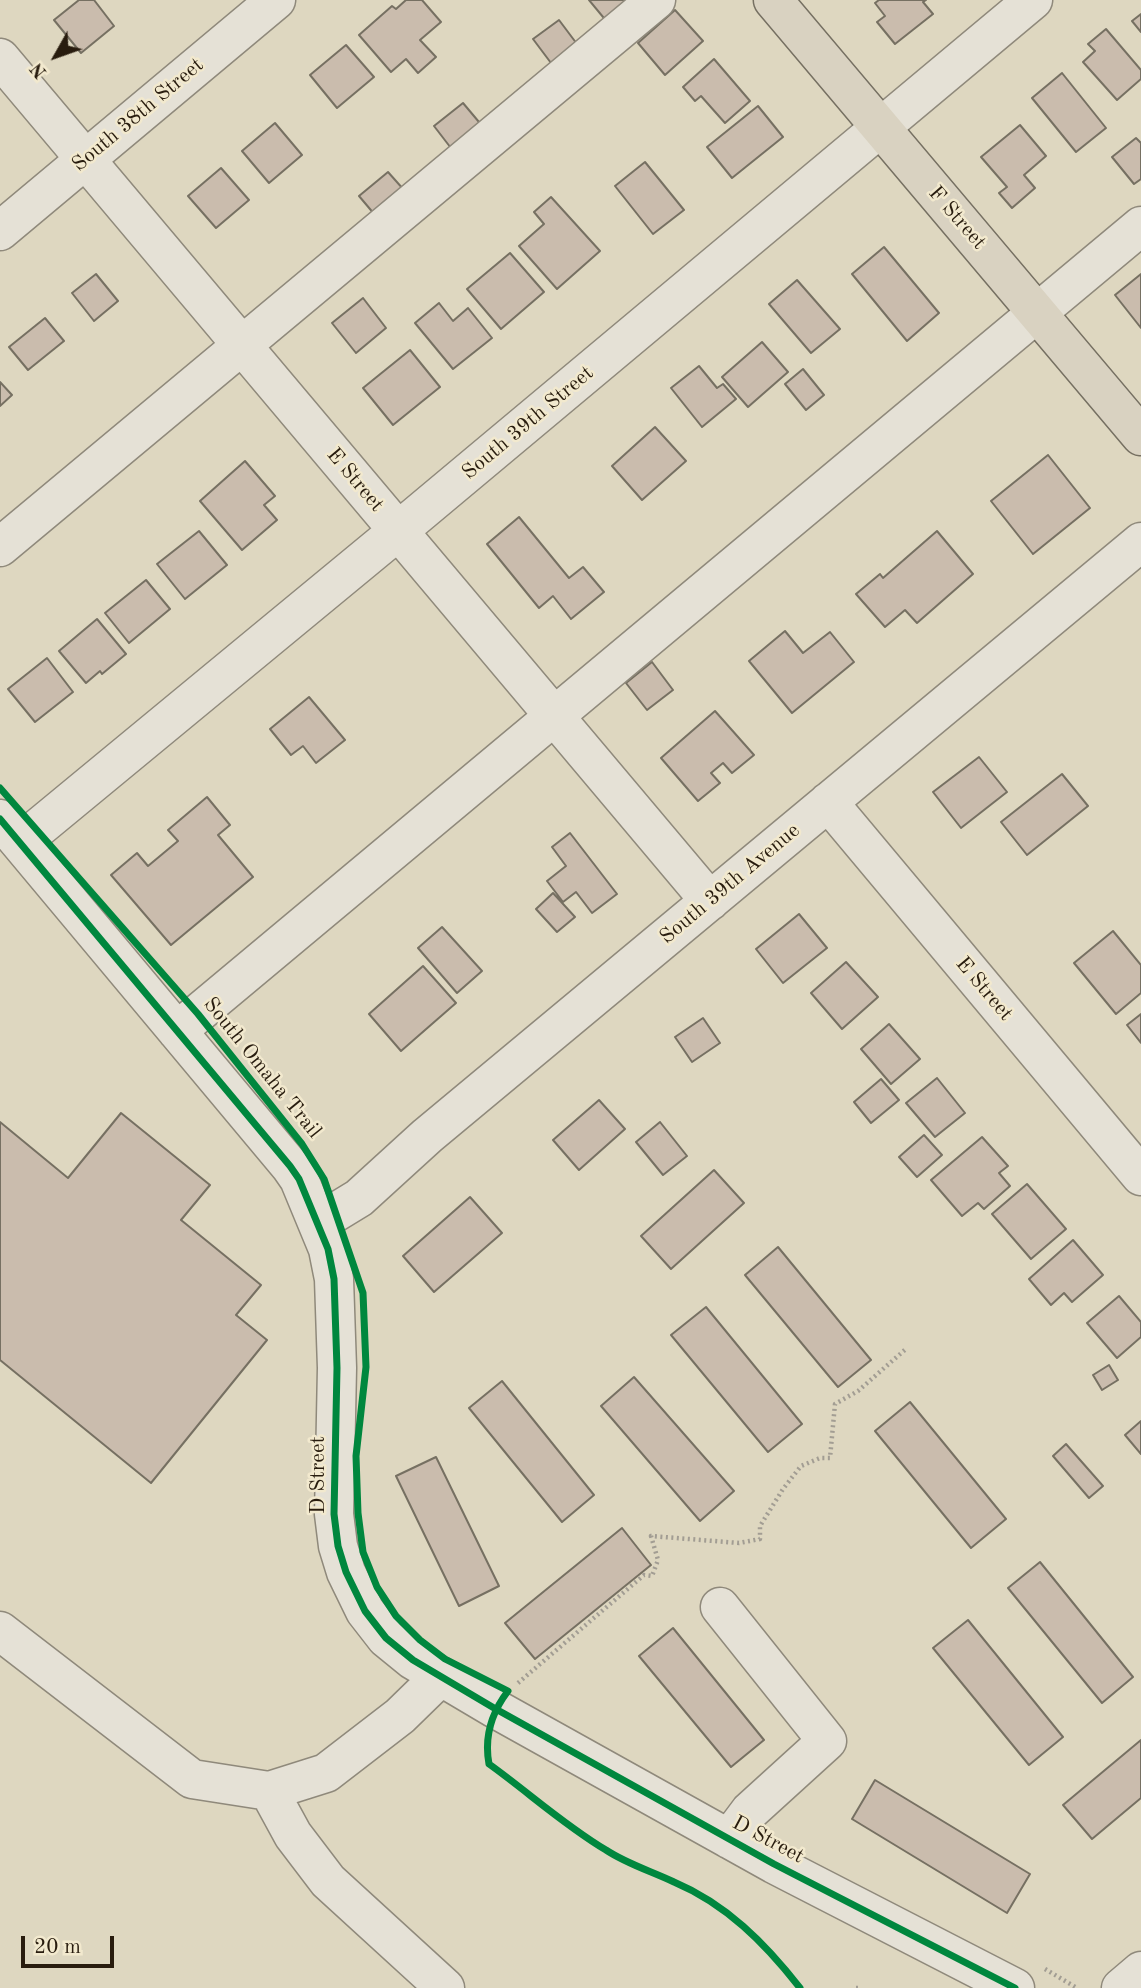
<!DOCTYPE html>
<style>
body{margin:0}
#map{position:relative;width:1141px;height:1988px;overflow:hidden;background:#ded7c0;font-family:"Old Standard TT",serif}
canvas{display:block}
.north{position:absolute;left:21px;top:21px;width:70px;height:70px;-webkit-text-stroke:5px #f2e9ce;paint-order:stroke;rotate:230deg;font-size:19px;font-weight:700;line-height:28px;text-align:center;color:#281c0e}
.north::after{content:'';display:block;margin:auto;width:24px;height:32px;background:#281c0e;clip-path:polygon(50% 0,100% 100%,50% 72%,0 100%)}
.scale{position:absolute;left:21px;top:1936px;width:93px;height:32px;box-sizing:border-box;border:4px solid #281c0e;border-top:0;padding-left:9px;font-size:21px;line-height:24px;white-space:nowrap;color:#281c0e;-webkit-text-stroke:5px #f2e9ce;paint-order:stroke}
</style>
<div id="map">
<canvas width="1141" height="1988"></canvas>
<div class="north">N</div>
<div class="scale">20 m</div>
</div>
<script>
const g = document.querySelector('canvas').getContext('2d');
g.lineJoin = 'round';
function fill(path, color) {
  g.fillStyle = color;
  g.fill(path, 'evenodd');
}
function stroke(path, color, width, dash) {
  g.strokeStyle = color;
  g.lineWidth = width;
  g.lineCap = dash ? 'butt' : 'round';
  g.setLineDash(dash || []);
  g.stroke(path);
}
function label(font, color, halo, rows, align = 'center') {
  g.font = font + ' "Old Standard TT",serif';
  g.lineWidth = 5;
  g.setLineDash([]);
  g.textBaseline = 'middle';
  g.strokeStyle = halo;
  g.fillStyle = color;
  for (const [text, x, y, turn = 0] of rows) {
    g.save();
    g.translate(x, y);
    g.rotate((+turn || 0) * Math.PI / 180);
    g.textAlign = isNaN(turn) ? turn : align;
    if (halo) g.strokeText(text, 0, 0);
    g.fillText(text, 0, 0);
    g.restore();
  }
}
const building = new Path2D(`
 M 79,0 L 94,0 L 114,26 L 81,53 L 54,20 Z
 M 406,0 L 422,0 L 441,22 L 420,40 L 436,57 L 418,73 L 406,59 L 391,72 L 359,35 L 392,6 L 396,9 Z
 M 589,0 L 637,0 L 608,23 Z
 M 879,0 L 926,0 L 923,2 L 933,14 L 895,44 L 877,22 L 885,16 L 875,3 Z
 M 675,10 L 703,41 L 665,75 L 638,43 Z
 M 1141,14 L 1141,32 L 1132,21 Z
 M 559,20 L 580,48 L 554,67 L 533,39 Z
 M 1106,29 L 1141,70 L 1141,79 L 1117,100 L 1083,62 L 1095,51 L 1088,44 Z
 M 346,45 L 374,77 L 337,108 L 310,75 Z
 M 714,59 L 750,101 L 725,123 L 701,96 L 695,101 L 683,87 Z
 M 1062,73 L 1106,128 L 1076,152 L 1032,98 Z
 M 463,103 L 484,128 L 454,152 L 434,126 Z
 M 758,106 L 783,137 L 732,178 L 707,147 Z
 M 275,123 L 302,155 L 269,183 L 242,151 Z
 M 1020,125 L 1046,156 L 1024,175 L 1035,188 L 1012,208 L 999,193 L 1007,187 L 981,157 Z
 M 1136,138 L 1141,143 L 1141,179 L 1134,184 L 1112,157 Z
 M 645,162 L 684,210 L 653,234 L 615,186 Z
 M 221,168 L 249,200 L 216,228 L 188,196 Z
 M 388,172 L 404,190 L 375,215 L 359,196 Z
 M 551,197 L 600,251 L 557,289 L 519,246 L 544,224 L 534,212 Z
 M 884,247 L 939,313 L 907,341 L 852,274 Z
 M 510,253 L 544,292 L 501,329 L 467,289 Z
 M 96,274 L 118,301 L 94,321 L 72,293 Z
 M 1141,274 L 1141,328 L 1115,295 Z
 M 797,280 L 840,329 L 811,353 L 769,304 Z
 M 363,298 L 386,328 L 356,353 L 332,323 Z
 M 439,303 L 453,321 L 468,308 L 492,338 L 453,369 L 415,323 Z
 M 45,318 L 64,341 L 28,370 L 9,347 Z
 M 762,342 L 788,372 L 748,407 L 722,377 Z
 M 410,350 L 440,387 L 393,425 L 363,388 Z
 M 699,366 L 717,388 L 723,384 L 736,399 L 702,427 L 671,388 Z
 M 803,369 L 824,395 L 806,410 L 785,384 Z
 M 0,382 L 12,395 L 0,406 Z
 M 655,427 L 686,461 L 642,500 L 612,466 Z
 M 1048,455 L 1090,508 L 1033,554 L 991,501 Z
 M 245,461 L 275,496 L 264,505 L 277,520 L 242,550 L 200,501 Z
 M 519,517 L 569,578 L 583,567 L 604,592 L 571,619 L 553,596 L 539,608 L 487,544 Z
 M 199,531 L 227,565 L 185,599 L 157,564 Z
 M 937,531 L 973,574 L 917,623 L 905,610 L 885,627 L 856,594 L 880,574 L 883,578 Z
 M 146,580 L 170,609 L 129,643 L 105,613 Z
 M 97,619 L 126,654 L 102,674 L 100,671 L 86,683 L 59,651 Z
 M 785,631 L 803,653 L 830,632 L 854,662 L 792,713 L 749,661 Z
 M 47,658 L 73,692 L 35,722 L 8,689 Z
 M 652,662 L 673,690 L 647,710 L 626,683 Z
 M 309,697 L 345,740 L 316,763 L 303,746 L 291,755 L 270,729 Z
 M 715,711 L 754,755 L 732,773 L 723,763 L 711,773 L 720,783 L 698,801 L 661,758 Z
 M 979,757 L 1007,792 L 961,828 L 933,792 Z
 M 1062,774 L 1088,806 L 1027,855 L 1001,822 Z
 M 207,797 L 230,825 L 218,835 L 253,877 L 171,945 L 111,875 L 137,853 L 148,866 L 178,841 L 168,830 Z
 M 570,833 L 617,894 L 592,913 L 576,892 L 563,902 L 547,881 L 566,866 L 552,847 Z
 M 553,893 L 575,917 L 557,932 L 536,909 Z
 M 799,914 L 827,948 L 783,983 L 756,949 Z
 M 442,927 L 482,971 L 457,993 L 418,948 Z
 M 1113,931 L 1141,965 L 1141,993 L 1116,1014 L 1074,963 Z
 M 846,962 L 878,997 L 842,1029 L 811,993 Z
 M 423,966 L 456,1003 L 401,1051 L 369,1014 Z
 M 1141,1014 L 1141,1043 L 1127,1025 Z
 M 703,1018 L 720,1043 L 692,1062 L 675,1037 Z
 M 889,1024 L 920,1059 L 891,1084 L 861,1049 Z
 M 937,1078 L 965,1113 L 935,1137 L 906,1103 Z
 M 881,1079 L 899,1100 L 871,1123 L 854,1102 Z
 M 599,1100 L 625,1129 L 579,1170 L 553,1140 Z
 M 121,1113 L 210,1185 L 181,1220 L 261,1285 L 236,1315 L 267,1340 L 151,1483 L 0,1360 L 0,1122 L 68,1178 Z
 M 660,1122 L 687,1156 L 663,1175 L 636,1142 Z
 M 924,1135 L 942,1155 L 917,1177 L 899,1157 Z
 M 982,1137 L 1008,1166 L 999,1173 L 1010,1186 L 984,1209 L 978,1203 L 962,1216 L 931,1180 Z
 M 714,1170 L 744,1203 L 671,1269 L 641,1236 Z
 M 1027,1184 L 1066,1229 L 1031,1259 L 992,1214 Z
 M 470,1197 L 502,1233 L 434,1292 L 403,1256 Z
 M 1073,1240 L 1103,1275 L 1072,1302 L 1064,1293 L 1051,1305 L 1029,1279 Z
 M 778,1247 L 871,1360 L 838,1387 L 745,1275 Z
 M 1119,1296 L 1141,1322 L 1141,1337 L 1117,1358 L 1087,1323 Z
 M 706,1307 L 802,1424 L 768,1452 L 671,1335 Z
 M 1109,1365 L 1118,1380 L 1102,1390 L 1093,1375 Z
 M 634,1377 L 734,1491 L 700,1521 L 601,1406 Z
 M 502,1381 L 594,1495 L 562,1522 L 469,1408 Z
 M 910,1402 L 1006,1519 L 971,1548 L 875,1431 Z
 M 1141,1421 L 1141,1454 L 1125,1435 Z
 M 1066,1444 L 1103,1486 L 1089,1498 L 1053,1456 Z
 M 436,1457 L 499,1586 L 459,1606 L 396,1476 Z
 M 622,1528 L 651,1565 L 535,1659 L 505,1623 Z
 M 1040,1562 L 1133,1677 L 1102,1703 L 1008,1588 Z
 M 968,1620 L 1063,1737 L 1029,1765 L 933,1648 Z
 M 673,1628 L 764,1740 L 731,1767 L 639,1656 Z
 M 1141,1740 L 1141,1798 L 1092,1839 L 1063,1805 Z
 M 875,1780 L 1030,1874 L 1007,1913 L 852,1819 Z`);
fill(building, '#cabcad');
stroke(building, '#767062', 2);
const minor = new Path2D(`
 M 0,58 L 710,901
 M 0,231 L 276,0
 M 0,547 L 656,0
 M 828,802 L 1141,1176
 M 0,819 L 290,1166 L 299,1179 L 328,1249 L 334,1279 L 337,1368 L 334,1514 L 338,1546 L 346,1572 L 365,1611 L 386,1638 L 413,1660 L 494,1708 L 774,1864 L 1015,1988
 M 20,843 L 398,531 L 1033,0
 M 177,1031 L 1141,226
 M 318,1223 L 359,1198 L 427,1136 L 1141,542
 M 720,1607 L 827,1741 L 750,1811 L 729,1839
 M 0,1631 L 192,1779 L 269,1791 L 326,1773 L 400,1716 L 440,1677
 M 269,1791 L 293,1835 L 328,1881 L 445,1988
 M 1121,1988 L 1141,1971`);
const major = new Path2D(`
 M 773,0 L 1141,436`);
stroke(minor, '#8f897b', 41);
stroke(major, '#767062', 41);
stroke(new Path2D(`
 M 518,1683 L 644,1575 L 652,1576 L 658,1560 L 651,1536 L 739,1543 L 760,1539 L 760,1526 L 783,1489 L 801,1466 L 820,1458 L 830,1458 L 835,1404 L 858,1391 L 907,1348
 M 1045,1969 L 1077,1988
 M 856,1988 L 859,1988`), '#a29d93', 4.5, [2, 3.5]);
stroke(minor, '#e5e1d6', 38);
stroke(major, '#d9d2c1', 38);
stroke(new Path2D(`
 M 0,788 L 198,1014 L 302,1144 L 324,1179 L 363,1293 L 366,1367 L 356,1456 L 358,1513 L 363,1552 L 377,1587 L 396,1616 L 420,1640 L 445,1659 L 508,1691 C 492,1712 484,1737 489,1764 C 528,1792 564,1825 606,1850 C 627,1864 651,1871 674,1882 C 726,1904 765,1943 800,1988
 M 0,819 L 290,1166 L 299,1179 L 328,1249 L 334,1279 L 337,1368 L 334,1514 L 338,1546 L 346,1572 L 365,1611 L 386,1638 L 413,1660 L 494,1708 L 774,1864 L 1015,1988`), '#00873e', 7);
label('21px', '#281c0e', '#f2e9ce', [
 ["South 38th Street",138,115,-40],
 ["F Street",957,218,49],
 ["South 39th Street",528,423,-40],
 ["E Street",355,480,50],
 ["South 39th Avenue",730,884,-40],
 ["E Street",984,989,50],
 ["South Omaha Trail",262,1068,51],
 ["D Street",318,1475,-90],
 ["D Street",768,1840,28]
]);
</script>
